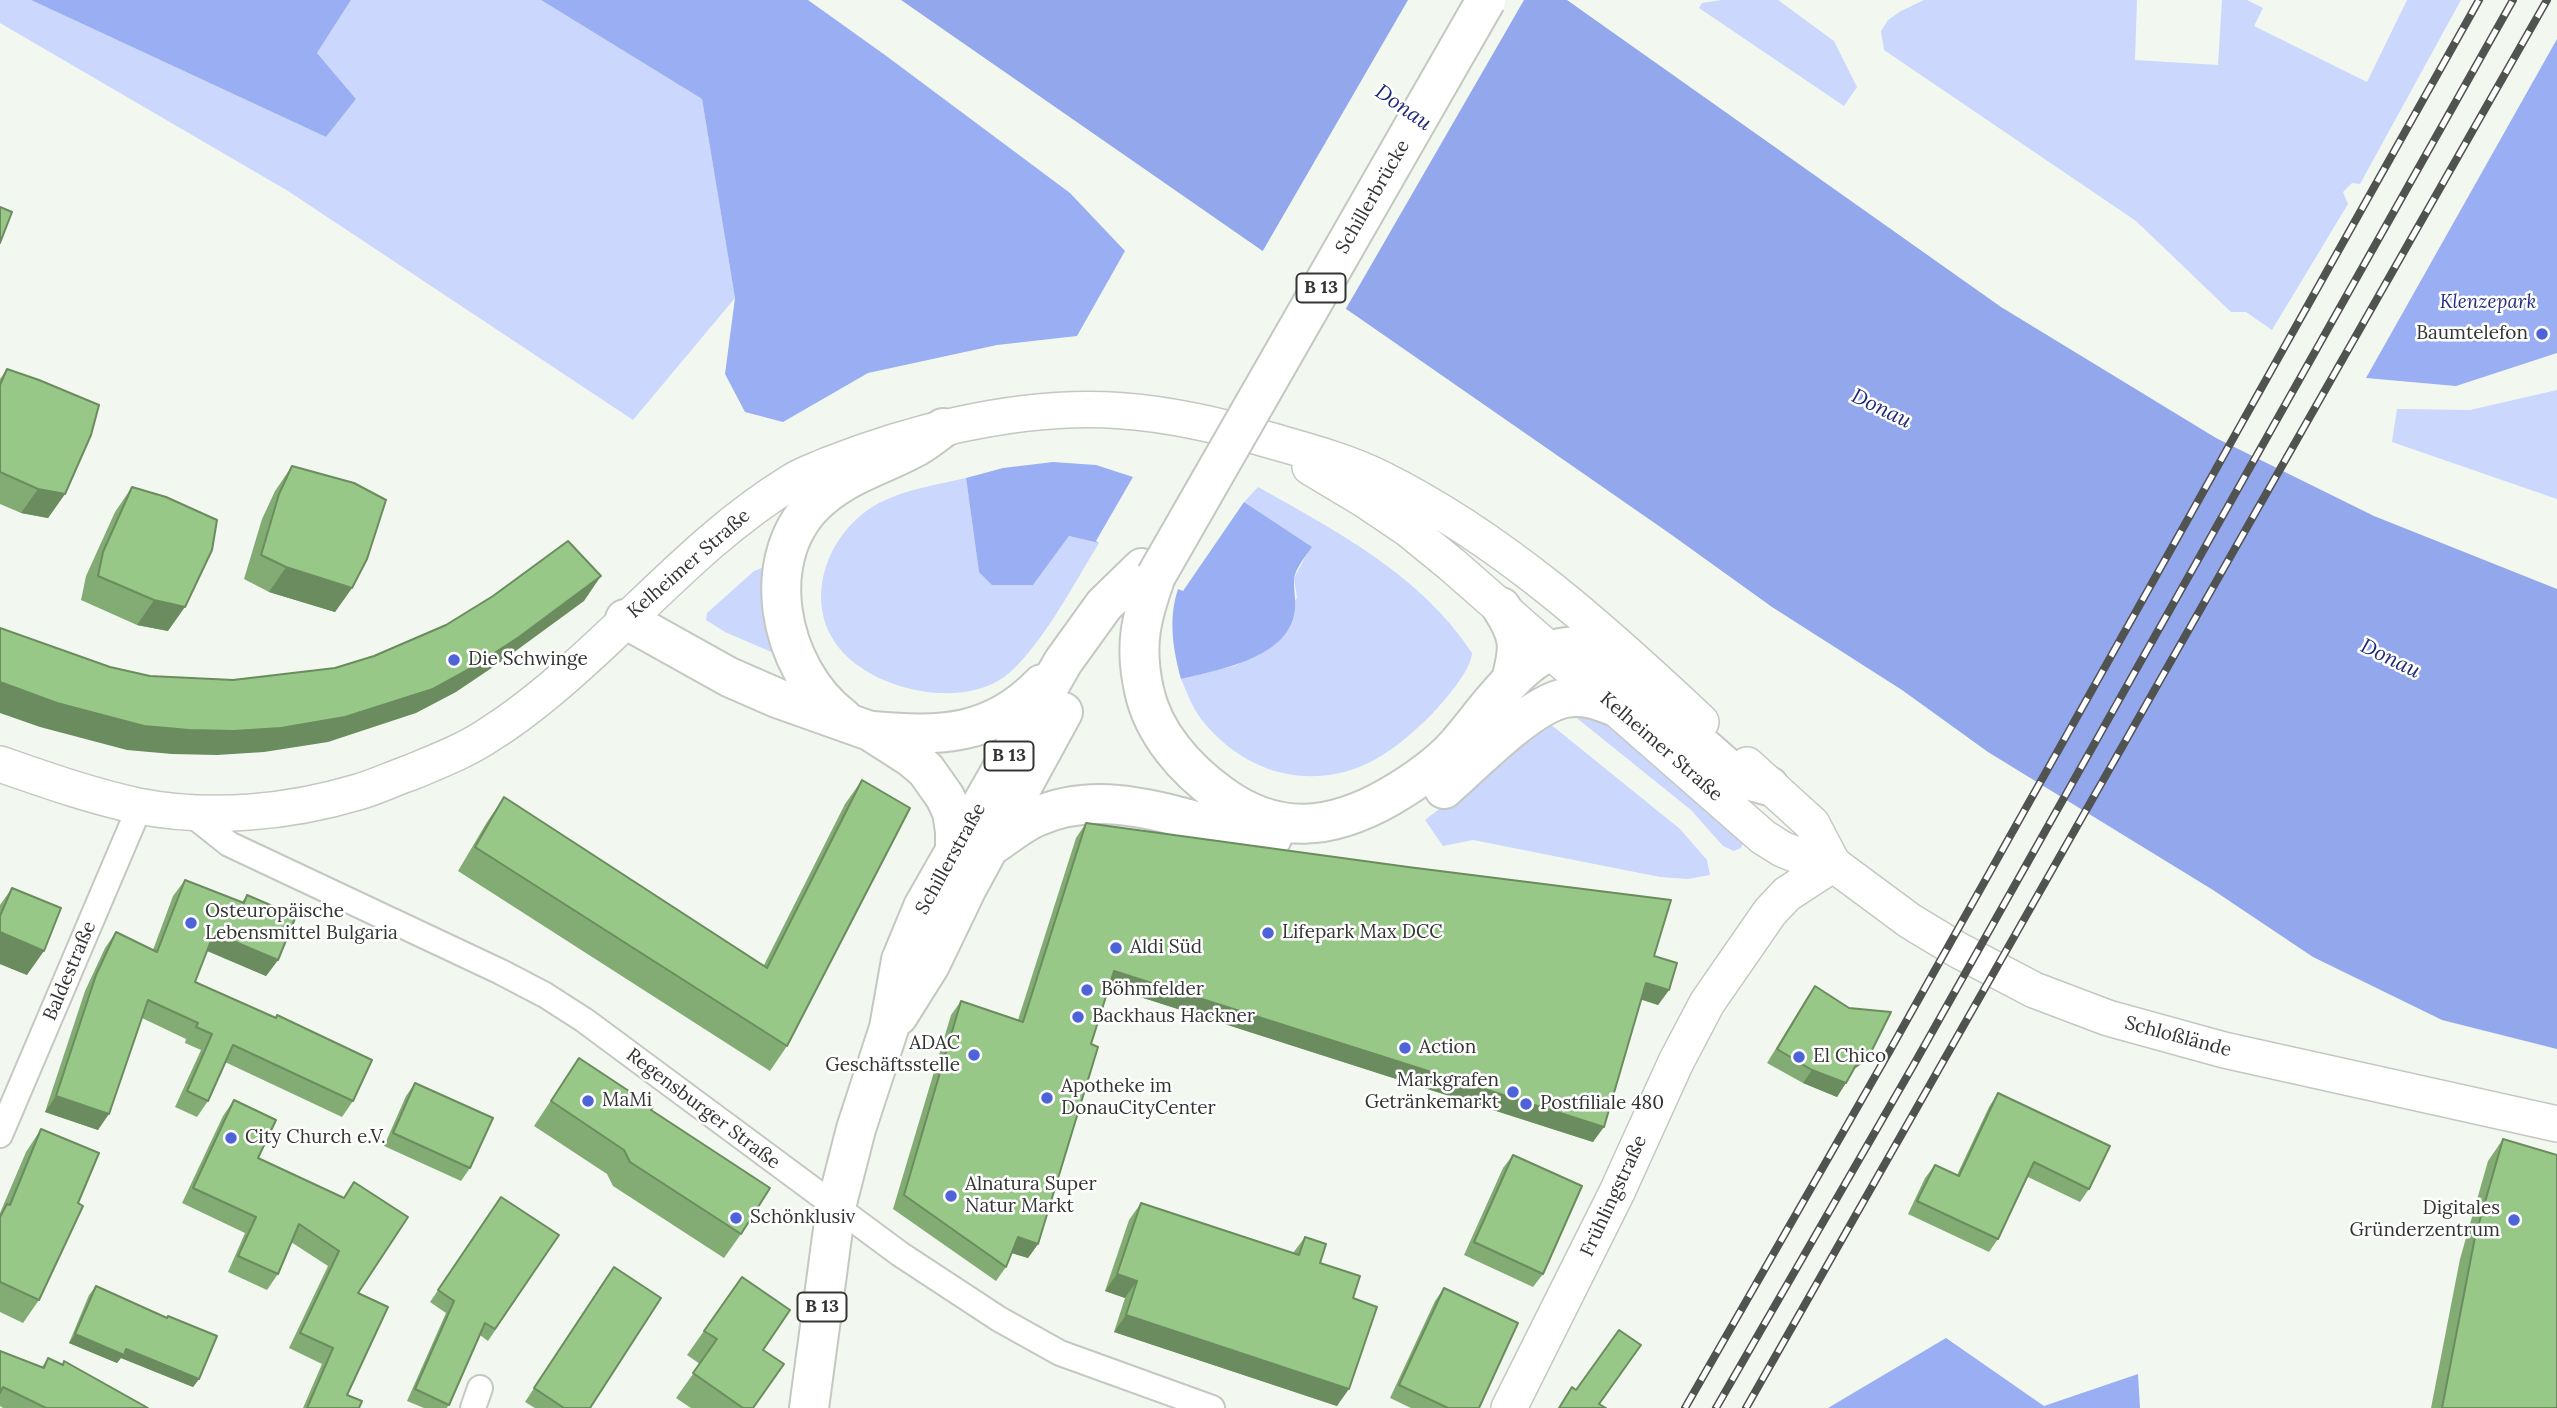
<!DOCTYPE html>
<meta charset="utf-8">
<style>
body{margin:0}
canvas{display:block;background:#f2f8f0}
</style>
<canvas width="2557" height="1408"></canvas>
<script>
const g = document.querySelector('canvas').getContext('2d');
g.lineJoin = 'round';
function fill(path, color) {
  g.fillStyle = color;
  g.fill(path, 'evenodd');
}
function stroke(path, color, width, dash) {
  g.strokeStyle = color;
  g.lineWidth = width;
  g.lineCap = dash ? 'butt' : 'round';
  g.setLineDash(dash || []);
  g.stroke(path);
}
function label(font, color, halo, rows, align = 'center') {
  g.font = font + ' Lora,serif';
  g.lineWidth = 5;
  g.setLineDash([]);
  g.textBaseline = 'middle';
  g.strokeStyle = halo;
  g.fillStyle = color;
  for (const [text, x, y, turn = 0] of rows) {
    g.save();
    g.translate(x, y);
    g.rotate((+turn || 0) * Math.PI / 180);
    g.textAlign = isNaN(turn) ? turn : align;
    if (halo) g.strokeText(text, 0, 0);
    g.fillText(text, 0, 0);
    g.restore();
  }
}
fill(new Path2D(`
 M 0,0 L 31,0 L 326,137 L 356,99 L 317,53 L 351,0 L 541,0 L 702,99 L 735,298 L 633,420 L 288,191 L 0,23 Z
 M 1722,0 L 1778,0 L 1834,41 L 1857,87 L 1844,106 L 1699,8 L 1702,3 Z
 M 1924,0 L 2137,0 L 2135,60 L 2218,65 L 2222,0 L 2247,0 L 2263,8 L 2254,26 L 2367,82 L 2407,0 L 2461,0 L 2360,184 L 2352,183 L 2343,192 L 2348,204 L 2272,330 L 2246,312 L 2231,312 L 2136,221 L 1884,50 L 1881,31 L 1888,20 L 1901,11 Z
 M 2557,390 L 2557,499 L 2392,442 L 2397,409 L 2470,410 Z
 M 966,478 L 979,572 L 1033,585 L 1069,536 L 1099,543 C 1075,582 1039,651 1004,677 C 956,712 856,687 830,634 C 806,586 834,527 879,503 C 906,489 936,485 966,478 Z
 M 1258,487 C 1336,531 1421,575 1472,653 C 1471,671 1444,701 1432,714 C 1412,734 1389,754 1364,765 C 1307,790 1246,772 1206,725 C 1194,712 1188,695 1181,679 L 1237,665 L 1297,598 L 1294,578 L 1311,547 L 1244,502 Z
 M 771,564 L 776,654 L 725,632 L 706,620 L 707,613 L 754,571 Z
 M 1573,715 L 1599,719 L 1607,724 L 1736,835 L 1743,843 L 1741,848 L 1734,851 L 1723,846 L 1691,810 Z
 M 1549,723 L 1680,829 L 1707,860 L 1710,875 L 1688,879 L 1660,877 L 1473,840 L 1443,846 L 1425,820 Z`), '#cbd7fd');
fill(new Path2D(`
 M 31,0 L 351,0 L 317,53 L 356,99 L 326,137 Z
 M 541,0 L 808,0 L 885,55 L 1070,193 L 1125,251 L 1077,336 L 997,345 L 868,373 L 783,422 L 745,412 L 725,374 L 735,298 L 702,99 Z
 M 2557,39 L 2557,353 L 2456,386 L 2366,378 Z
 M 1053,462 L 1096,465 L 1133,477 L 1096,541 L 1099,543 L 1069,536 L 1033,585 L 992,585 L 979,572 L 966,478 L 1003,468 Z
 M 1244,502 L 1312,547 C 1306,556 1294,570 1294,581 C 1294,595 1298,610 1291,624 C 1276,660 1214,671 1181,679 C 1173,649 1168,619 1178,589 L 1183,591 Z
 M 1946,1338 L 2044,1406 L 2138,1374 L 2140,1408 L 1828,1408 Z`), '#9aaef3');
fill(new Path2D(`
 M 901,0 L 1567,0 L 2001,307 L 2216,438 L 2374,516 L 2557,589 L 2557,1049 L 2442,1020 L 2313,957 L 2213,890 L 1988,752 L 1902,690 L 1772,607 L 1669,533 Z`), '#93a7ec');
fill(new Path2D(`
 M 1408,0 L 1524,0 L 1344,312 L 1261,254 Z`), '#f2f8f0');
const street = new Path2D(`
 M 190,813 L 229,844 L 501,972 L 545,995 L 584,1020 L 900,1254 L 999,1319 L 1060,1353 L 1212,1408
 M 0,1135 L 140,806
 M 473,1408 L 480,1388`);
const secondary = new Path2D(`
 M 1310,467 L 1365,500 L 1408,529 L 1451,564 L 1763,837 L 1782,849 L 1809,860 L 1833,864 L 1910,921 L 1958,950 L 2034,990 L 2108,1018 L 2224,1050 L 2557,1124
 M 0,764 C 46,780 91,796 138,806 C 210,820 288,813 358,792 C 376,787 394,778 412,772 C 438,761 467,750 490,734 C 514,719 538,700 559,682 C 639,614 703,536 793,481 C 804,474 817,470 828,465 C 871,448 912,435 957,425 C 1066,401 1144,405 1252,435 C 1295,448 1339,458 1380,478 C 1501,538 1603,630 1701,722
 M 1747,765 L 1812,824 L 1833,864
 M 1509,1408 L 1617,1192 L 1676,1062 L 1707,1003 L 1770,912 L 1787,894 L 1833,864`);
const primary = new Path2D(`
 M 1156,576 C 1141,618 1134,645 1144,690 C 1153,733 1185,769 1221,795 C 1277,836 1331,830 1389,797 C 1413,783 1437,767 1456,746 C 1484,715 1528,643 1575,647 C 1586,647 1595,654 1604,660 L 1727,768 L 1743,779 L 1769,786
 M 1501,607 C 1520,636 1520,647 1511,680
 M 625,619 L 729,677 L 777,698 L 870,731 L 912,758 L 926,770 L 945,797 L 952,812 L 955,831 L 955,849
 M 843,718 C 778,669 754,553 822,497 C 851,473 880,466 912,449 C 923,444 933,435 943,428
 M 872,731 C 940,737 992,736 1042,684
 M 1444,789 C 1473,764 1529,705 1565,698 C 1584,694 1601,701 1618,708
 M 991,846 C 1005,837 1020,824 1036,817 C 1115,782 1193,828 1272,838
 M 898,1016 L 930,965 L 967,888 L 1063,712
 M 809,1408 L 836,1207 L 856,1129 L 889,1028 L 901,960 L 923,907 L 1063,662 L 1104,605 L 1142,568`);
stroke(street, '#c3c8c1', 28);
stroke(secondary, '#c3c8c1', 38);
stroke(primary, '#c3c8c1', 42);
stroke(street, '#fff', 24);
stroke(secondary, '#fff', 35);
stroke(primary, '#fff', 38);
const rail = new Path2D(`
 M 1685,1408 L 1889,1052 L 2479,0
 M 1716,1408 L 1913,1066 L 2513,0
 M 1746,1408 L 2547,0`);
stroke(rail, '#515350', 8);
stroke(rail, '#fff', 5, [16]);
const primaryBridge = new Path2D(`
 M 1156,576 L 1486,0`);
stroke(primaryBridge, '#c3c8c1', 42, []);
stroke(primaryBridge, '#fff', 38);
fill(new Path2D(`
 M 7,369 L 65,494 L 48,518 L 21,513 L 0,504 L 0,379 Z
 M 292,466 L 352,588 L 335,612 L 269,592 L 244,579 L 262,519 L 275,491 Z
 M 132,487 L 168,631 L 137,625 L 81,600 L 86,576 L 115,512 Z
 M 862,780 L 787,1046 L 770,1071 L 458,871 L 487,822 L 504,797 L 764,965 L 845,804 Z
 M 1086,823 L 1654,956 L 1669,990 L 1658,1005 L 1642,999 L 1593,1142 L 1109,987 L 1091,1044 L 1038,1244 L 1028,1258 L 1012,1253 L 1006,1267 L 996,1281 L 893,1209 L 951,1015 L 961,1001 L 1018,1020 L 1076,838 Z
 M 185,880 L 242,902 L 247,895 L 278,960 L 266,976 L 207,951 L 195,982 L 353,1101 L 342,1117 L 225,1062 L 208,1101 L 197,1117 L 175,1107 L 201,1050 L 185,1043 L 186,1039 L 142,1018 L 98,1130 L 45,1112 L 85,991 L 105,948 L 116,932 L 153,950 L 173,896 Z
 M 12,888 L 27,975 L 0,964 L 0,905 Z
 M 1815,986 L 1863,1063 L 1854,1069 L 1837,1097 L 1803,1083 L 1767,1063 L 1806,999 Z
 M 579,1058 L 651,1110 L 741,1234 L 724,1258 L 613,1186 L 607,1174 L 534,1126 Z
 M 415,1083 L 470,1168 L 461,1181 L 384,1146 L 406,1096 Z
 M 1998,1093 L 2089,1189 L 2080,1202 L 2028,1177 L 1998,1239 L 1989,1252 L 1908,1214 L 1925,1178 L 1935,1165 L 1957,1175 L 1989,1107 Z
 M 234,1100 L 258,1158 L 343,1198 L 358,1293 L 347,1395 L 359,1408 L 303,1408 L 322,1364 L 289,1348 L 328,1266 L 291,1242 L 278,1274 L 267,1290 L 228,1272 L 245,1233 L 182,1203 L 223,1116 Z
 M 41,1129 L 39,1300 L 23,1323 L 0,1312 L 0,1213 L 26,1152 Z
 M 2503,1139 L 2556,1408 L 2431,1408 L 2460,1259 L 2488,1161 Z
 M 1513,1155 L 1543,1274 L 1533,1287 L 1464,1255 L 1503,1168 Z
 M 501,1197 L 559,1235 L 488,1341 L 480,1335 L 447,1408 L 424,1408 L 407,1401 L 446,1313 L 430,1302 Z
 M 1141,1203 L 1293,1253 L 1305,1237 L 1320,1263 L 1353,1298 L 1337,1406 L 1114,1332 L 1125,1298 L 1105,1291 L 1129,1220 Z
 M 742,1277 L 763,1350 L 753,1408 L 691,1408 L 676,1398 L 700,1364 L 687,1355 Z
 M 604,1281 L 590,1408 L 535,1408 L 525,1402 Z
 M 96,1286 L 199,1379 L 193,1387 L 121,1358 L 117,1363 L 69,1343 L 89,1295 Z
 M 1444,1288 L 1479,1408 L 1411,1408 L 1390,1398 L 1435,1301 Z
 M 0,1351 L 42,1367 L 48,1358 L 62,1365 L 64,1361 L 148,1408 L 3,1408 L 0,1406 Z`), '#83ac74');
fill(new Path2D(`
 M 38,489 L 65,494 L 48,518 L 21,513 Z
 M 286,567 L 352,588 L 335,612 L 269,592 Z
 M 601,576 L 584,601 L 502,661 L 456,692 L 416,713 L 328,742 L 264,752 L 217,755 L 172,754 L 127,750 L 40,727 L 0,713 L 0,682 L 189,730 Z
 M 154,600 L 185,607 L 168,631 L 137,625 Z
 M 0,932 L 44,951 L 27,975 L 0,964 Z
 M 214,933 L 278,960 L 266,976 L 203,949 Z
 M 1114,971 L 1604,1127 L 1593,1142 L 1103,985 Z
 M 1646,983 L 1669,990 L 1658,1005 L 1636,998 Z
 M 1872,1050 L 1863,1063 L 1851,1071 L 1860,1058 Z
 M 1812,1070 L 1846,1083 L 1837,1097 L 1803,1083 Z
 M 56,1096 L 109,1114 L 98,1130 L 45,1112 Z
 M 1018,1237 L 1038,1244 L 1028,1258 L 1008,1252 Z
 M 1117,1274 L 1137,1281 L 1125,1298 L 1105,1291 Z
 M 1126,1315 L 1349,1389 L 1337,1406 L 1114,1332 Z
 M 75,1334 L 126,1349 L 199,1379 L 193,1387 L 121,1358 L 117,1363 L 69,1343 Z`), '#6a8c5e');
const building = new Path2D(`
 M 0,207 L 12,212 L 0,243 Z
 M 7,369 L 39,380 L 99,405 L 91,435 L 65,494 L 38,489 L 0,472 L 0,385 Z
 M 292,466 L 354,483 L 386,500 L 367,559 L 352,588 L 286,567 L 261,555 L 279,494 Z
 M 132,487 L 166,497 L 217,520 L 212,550 L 185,607 L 154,600 L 98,576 L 103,552 Z
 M 568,541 L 601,576 L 519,637 L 473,667 L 433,689 L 345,717 L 281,728 L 234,731 L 189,730 L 144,726 L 57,703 L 0,682 L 0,628 L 110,667 L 150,676 L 233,680 L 335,668 L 374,656 L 446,625 L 493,596 Z
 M 862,780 L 910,808 L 787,1046 L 475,847 L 504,797 L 767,968 Z
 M 1086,823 L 1408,867 L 1671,900 L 1654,956 L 1677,963 L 1669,990 L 1646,983 L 1604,1127 L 1114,971 L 1091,1044 L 1098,1047 L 1038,1244 L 1018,1237 L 1006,1267 L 904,1195 L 961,1001 L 1023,1022 Z
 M 185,880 L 244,903 L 247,895 L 296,916 L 278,960 L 214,933 L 195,982 L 276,1018 L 277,1015 L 372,1060 L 353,1101 L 233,1045 L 208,1101 L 187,1091 L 212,1034 L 196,1027 L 198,1023 L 148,1000 L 109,1114 L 56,1096 L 96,975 L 116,932 L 157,952 Z
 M 12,888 L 61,908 L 44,951 L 0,932 L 0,916 Z
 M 1815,986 L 1849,1008 L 1891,1012 L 1872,1050 L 1860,1058 L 1846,1083 L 1812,1070 L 1777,1049 Z
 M 579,1058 L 653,1107 L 651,1110 L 770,1188 L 741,1234 L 630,1162 L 624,1150 L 551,1101 Z
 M 415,1083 L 493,1118 L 470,1168 L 393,1133 Z
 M 1998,1093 L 2110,1146 L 2089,1189 L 2034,1162 L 1998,1239 L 1917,1201 L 1935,1165 L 1959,1176 Z
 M 234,1100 L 276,1120 L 258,1158 L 344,1198 L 354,1182 L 408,1217 L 358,1293 L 388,1307 L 347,1395 L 362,1401 L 359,1408 L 307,1408 L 333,1348 L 300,1333 L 339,1251 L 299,1224 L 278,1274 L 238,1256 L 256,1217 L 193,1188 Z
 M 41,1129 L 99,1153 L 78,1203 L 83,1206 L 39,1300 L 0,1282 L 0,1217 L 7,1204 L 10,1205 Z
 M 2503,1139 L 2557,1155 L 2557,1406 L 2556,1408 L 2442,1408 L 2475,1237 Z
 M 1513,1155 L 1582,1186 L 1543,1274 L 1474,1242 Z
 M 501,1197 L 559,1235 L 495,1329 L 485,1323 L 449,1405 L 415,1389 L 454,1301 L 438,1290 Z
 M 1141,1203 L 1299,1255 L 1305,1237 L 1326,1244 L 1320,1263 L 1360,1276 L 1353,1298 L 1377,1307 L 1349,1389 L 1126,1315 L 1137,1281 L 1117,1274 Z
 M 614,1267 L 661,1298 L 590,1408 L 564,1408 L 534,1388 Z
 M 742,1277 L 790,1310 L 763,1350 L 784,1364 L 753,1408 L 743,1408 L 693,1373 L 717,1339 L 704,1331 Z
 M 96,1286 L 167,1318 L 168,1316 L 217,1336 L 199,1379 L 126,1349 L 124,1355 L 75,1334 Z
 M 1444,1288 L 1518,1323 L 1479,1408 L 1448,1408 L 1399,1385 Z
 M 1619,1330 L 1641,1345 L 1599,1404 L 1606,1408 L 1559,1408 L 1572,1387 L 1576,1390 Z
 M 0,1351 L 44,1368 L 48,1358 L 63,1365 L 64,1361 L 148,1408 L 46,1408 L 3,1387 L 0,1393 Z`);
fill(building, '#98c887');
stroke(building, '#6a8c5e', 2);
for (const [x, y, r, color] of [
 [2542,334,7,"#4e63d8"],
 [454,660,7,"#4e63d8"],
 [191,923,7,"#4e63d8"],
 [1268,933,7,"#4e63d8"],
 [1116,948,7,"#4e63d8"],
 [1087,990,7,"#4e63d8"],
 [1078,1017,7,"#4e63d8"],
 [1405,1048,7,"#4e63d8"],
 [974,1055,7,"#4e63d8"],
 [1799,1057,7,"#4e63d8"],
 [1513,1092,7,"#4e63d8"],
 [1047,1098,7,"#4e63d8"],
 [588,1101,7,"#4e63d8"],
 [1526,1104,7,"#4e63d8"],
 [231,1138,7,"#4e63d8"],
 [951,1196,7,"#4e63d8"],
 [736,1218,7,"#4e63d8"],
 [2514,1220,7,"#4e63d8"]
]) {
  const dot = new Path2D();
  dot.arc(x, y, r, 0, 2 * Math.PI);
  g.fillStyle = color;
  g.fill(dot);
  stroke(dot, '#fff', 2.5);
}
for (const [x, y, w] of [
 [1321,288,49],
 [1009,756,49],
 [822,1307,49]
]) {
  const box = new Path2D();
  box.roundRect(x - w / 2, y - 14.5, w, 29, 5);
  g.fillStyle = '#fff';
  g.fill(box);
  stroke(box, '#333532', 2);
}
label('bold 18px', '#333532', null, [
 ["B 13",1321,288],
 ["B 13",1009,756],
 ["B 13",822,1307]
]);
label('19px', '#333532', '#fff', [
 ["Schillerbrücke",1373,197,-60],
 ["Kelheimer Straße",689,564,-41],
 ["Kelheimer Straße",1661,747,41],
 ["Schillerstraße",951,859,-61],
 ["Baldestraße",70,971,-67],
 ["Schloßlände",2178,1037,15],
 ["Regensburger Straße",703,1109,37],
 ["Frühlingstraße",1614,1196,-65]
]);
label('italic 19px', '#242f7e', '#fff', [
 ["Klenzepark",2488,303]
]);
label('19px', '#333532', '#fff', [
 ["Baumtelefon",2528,334,"right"],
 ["Die Schwinge",468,660],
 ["Osteuropäische",205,912],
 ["Lebensmittel Bulgaria",205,934],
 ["Lifepark Max DCC",1282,933],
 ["Aldi Süd",1130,948],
 ["Böhmfelder",1101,990],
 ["Backhaus Hackner",1092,1017],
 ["ADAC",960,1044,"right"],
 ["Geschäftsstelle",960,1066,"right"],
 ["Action",1419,1048],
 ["El Chico",1813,1057],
 ["Markgrafen",1499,1081,"right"],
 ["Getränkemarkt",1499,1103,"right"],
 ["Apotheke im",1061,1087],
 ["DonauCityCenter",1061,1109],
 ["MaMi",602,1101],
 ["Postfiliale 480",1540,1104],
 ["City Church e.V.",245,1138],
 ["Alnatura Super",965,1185],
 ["Natur Markt",965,1207],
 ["Digitales",2500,1209,"right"],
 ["Gründerzentrum",2500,1231,"right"],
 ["Schönklusiv",750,1218]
], 'left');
label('italic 21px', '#1f2876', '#fff', [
 ["Donau",1403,108,35],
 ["Donau",1881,409,26],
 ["Donau",2390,659,26]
]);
</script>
